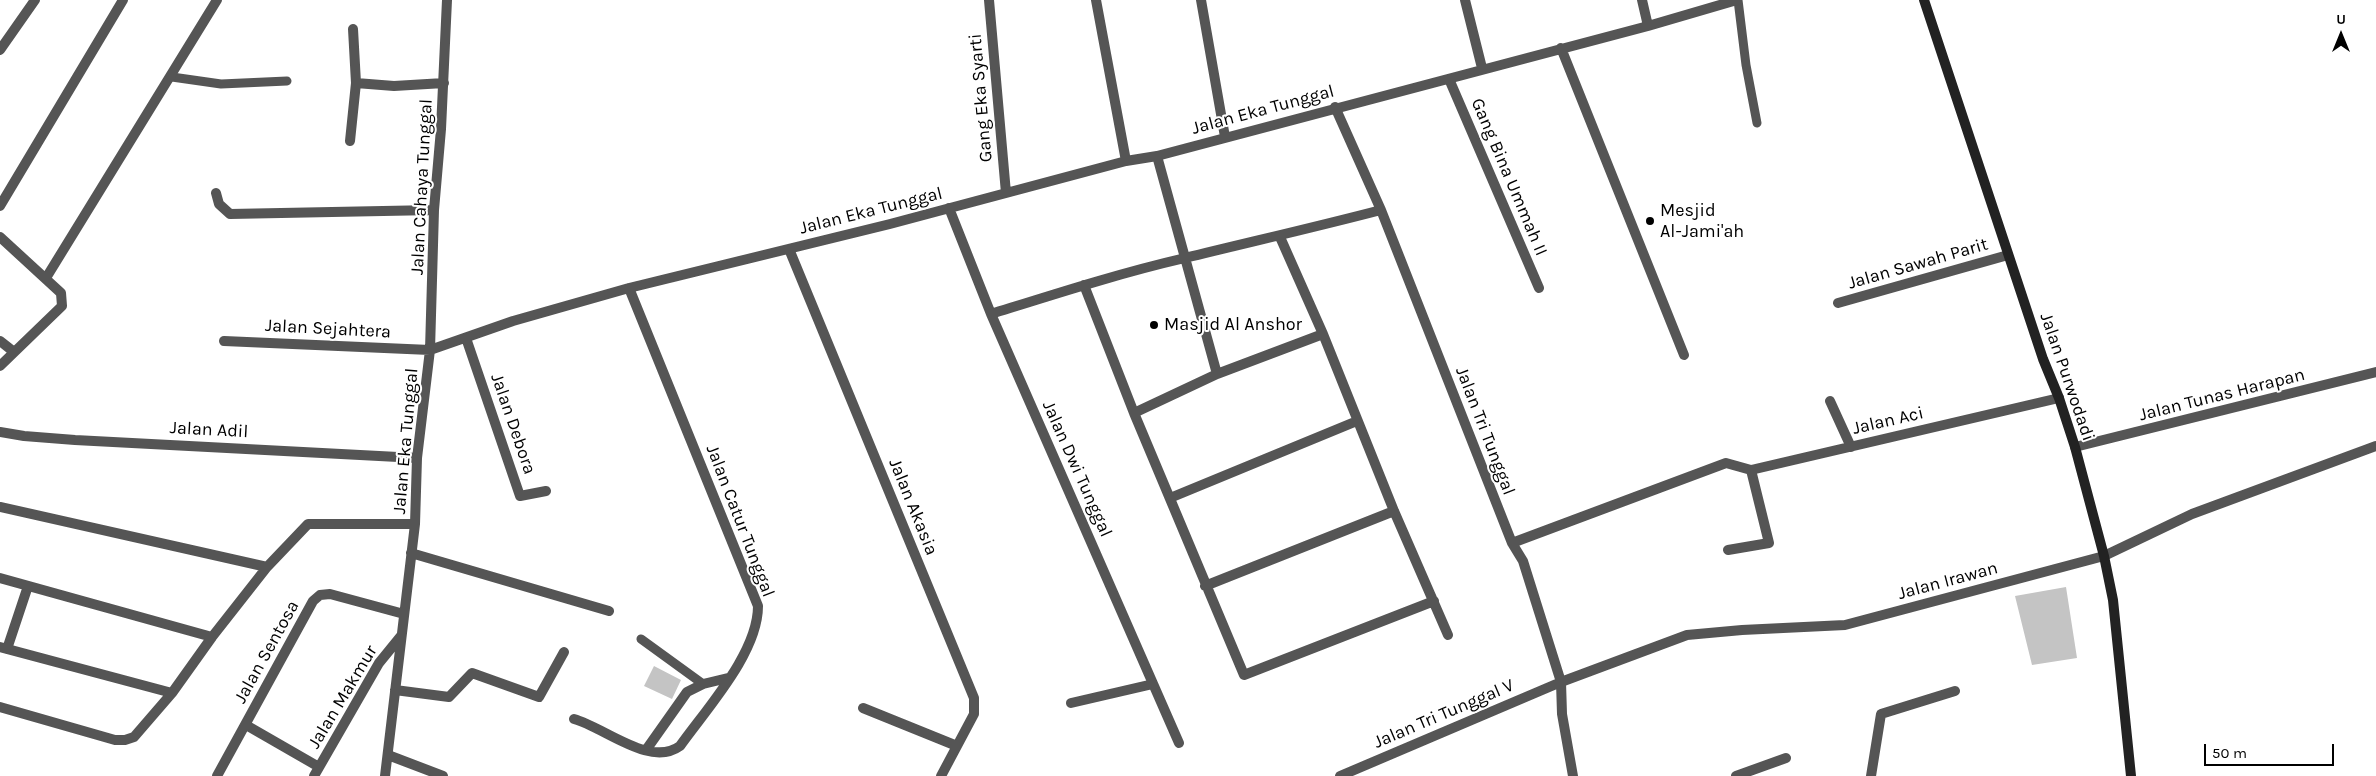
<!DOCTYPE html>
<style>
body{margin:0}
#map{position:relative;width:2376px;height:776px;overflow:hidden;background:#fff;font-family:Karla,sans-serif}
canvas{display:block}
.north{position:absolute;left:2316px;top:10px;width:50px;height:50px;-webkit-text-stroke:4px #fff;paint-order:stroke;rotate:0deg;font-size:14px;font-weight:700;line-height:20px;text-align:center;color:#000}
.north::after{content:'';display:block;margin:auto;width:18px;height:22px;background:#000;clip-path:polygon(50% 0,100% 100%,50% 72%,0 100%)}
.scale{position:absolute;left:2204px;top:744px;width:130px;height:22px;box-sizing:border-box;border:2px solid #000;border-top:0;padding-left:6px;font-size:15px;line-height:18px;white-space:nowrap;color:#000;-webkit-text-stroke:4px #fff;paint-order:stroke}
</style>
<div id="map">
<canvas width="2376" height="776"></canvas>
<div class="north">U</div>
<div class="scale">50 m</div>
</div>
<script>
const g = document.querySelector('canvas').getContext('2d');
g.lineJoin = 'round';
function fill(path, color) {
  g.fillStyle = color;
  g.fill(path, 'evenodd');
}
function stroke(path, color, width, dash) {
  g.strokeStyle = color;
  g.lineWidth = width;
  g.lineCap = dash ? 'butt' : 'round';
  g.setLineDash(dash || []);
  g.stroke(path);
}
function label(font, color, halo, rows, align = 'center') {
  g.font = font + ' Karla,sans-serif';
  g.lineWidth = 4;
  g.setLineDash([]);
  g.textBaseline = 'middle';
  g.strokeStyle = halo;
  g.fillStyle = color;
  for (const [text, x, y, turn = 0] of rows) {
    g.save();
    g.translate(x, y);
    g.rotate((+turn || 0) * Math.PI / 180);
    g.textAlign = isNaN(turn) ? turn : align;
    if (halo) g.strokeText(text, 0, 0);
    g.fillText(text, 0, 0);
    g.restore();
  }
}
fill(new Path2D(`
 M 2066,587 L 2077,658 L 2032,665 L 2015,596 Z
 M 654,666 L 681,680 L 672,699 L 644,686 Z`), '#c4c4c4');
stroke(new Path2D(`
 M 1738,0 L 1746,65 L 1757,123
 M 172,77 L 221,84 L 287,81
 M 641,639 L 703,684`), '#555', 9);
stroke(new Path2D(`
 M 989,0 L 1006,193
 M 1096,0 L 1126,161
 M 1201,0 L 1225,137
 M 1465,0 L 1482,68
 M 1642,0 L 1648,26
 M 1561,48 L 1684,355
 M 0,50 L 35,0
 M 1449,79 L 1539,288
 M 356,83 L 394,86 L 444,83
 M 1335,107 L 1381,210 L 1512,543 L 1523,561 L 1561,682 L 1562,714 L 1573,776
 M 350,141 L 356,83 L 353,29
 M 1157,156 L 1217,374
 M 216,193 L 219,204 L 230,214 L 434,210
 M 0,206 L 123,0
 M 949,208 L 991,314 L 1179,743
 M 0,237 L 61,293 L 62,306 L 0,366
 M 1280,237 L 1323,334 L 1394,511 L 1448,635
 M 789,249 L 974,698 L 974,714 L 941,776
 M 46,278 L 217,0
 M 1084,285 L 1134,413 L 1244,675 L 1434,601
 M 1838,303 L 2008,255
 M 991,314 C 1055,294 1120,273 1185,258 C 1250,242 1316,227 1381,210
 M 466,338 L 520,496 L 546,491
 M 0,341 L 14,352
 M 224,341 L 430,350 L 513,321 L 629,288 L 890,224 L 1126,161 L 1157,156 L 1648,26 L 1737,0
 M 1830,401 L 1851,447
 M 1134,413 L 1217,374 L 1323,334
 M 0,432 L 24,436 L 75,440 L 417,458
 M 2075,447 L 2376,372
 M 1170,498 L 1357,421
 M 0,507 L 267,567
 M 1512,543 L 1726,463 L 1751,470 L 2059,398
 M 1728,550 L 1769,543 L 1751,470
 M 411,553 L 609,611
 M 0,578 L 212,637
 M 1205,586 L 1394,511
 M 0,647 L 172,693
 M 7,649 L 28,586
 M 395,690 L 449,697 L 472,673 L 539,697 L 564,652
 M 1071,703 L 1153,684
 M 0,707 L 115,740 L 125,740 L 134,737 L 172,693 L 212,637 L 267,567 L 308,524 L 415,524
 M 863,708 L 957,746
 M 574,719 C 604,727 650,768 680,746 C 707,708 758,653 758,606 L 629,288
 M 246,725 L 319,767
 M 646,750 L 687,692 L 703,684 L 728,678
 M 388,755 L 443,776
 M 217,776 L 313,601 L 320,595 L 330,594 L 404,614
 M 314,776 L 379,663 L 401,636
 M 385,776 L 415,524 L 417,458 L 430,350 L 434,210 L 441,129 L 447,0
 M 1340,776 L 1561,682 L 1687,635 L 1742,630 L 1845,625 L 2104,556 L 2192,514 L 2376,446
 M 1736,776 L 1786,758
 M 1871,776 L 1881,714 L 1955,691`), '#555', 10);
stroke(new Path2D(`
 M 1924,0 L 2043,359 L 2059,398 L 2075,447 L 2104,556 L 2113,600 L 2131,776`), '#222', 10);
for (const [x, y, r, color] of [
 [1650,221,5,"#000"],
 [1154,325,5,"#000"]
]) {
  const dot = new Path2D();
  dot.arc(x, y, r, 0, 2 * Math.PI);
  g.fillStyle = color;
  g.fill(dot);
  stroke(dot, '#fff', 2);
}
label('18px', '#000', '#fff', [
 ["Gang Eka Syarti",981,98,-95],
 ["Jalan Eka Tunggal",1263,110,-15],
 ["Gang Bina Ummah II",1509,177,67],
 ["Jalan Cahaya Tunggal",422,187,-87],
 ["Jalan Eka Tunggal",871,211,-14],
 ["Jalan Sawah Parit",1918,264,-16],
 ["Jalan Sejahtera",328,329,3],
 ["Jalan Purwodadi",2067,377,71],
 ["Jalan Tunas Harapan",2222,395,-14],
 ["Jalan Aci",1888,421,-13],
 ["Jalan Debora",513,424,71],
 ["Jalan Adil",209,430,3],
 ["Jalan Tri Tunggal",1485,431,69],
 ["Jalan Eka Tunggal",406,441,-85],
 ["Jalan Dwi Tunggal",1077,469,66],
 ["Jalan Akasia",913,507,68],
 ["Jalan Catur Tunggal",740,521,69],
 ["Jalan Irawan",1948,581,-15],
 ["Jalan Sentosa",267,652,-61],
 ["Jalan Makmur",343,697,-59],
 ["Jalan Tri Tunggal V",1444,714,-23]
]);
label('18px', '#000', '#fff', [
 ["Mesjid",1660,211],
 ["Al-Jami'ah",1660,232],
 ["Masjid Al Anshor",1164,325]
], 'left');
</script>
